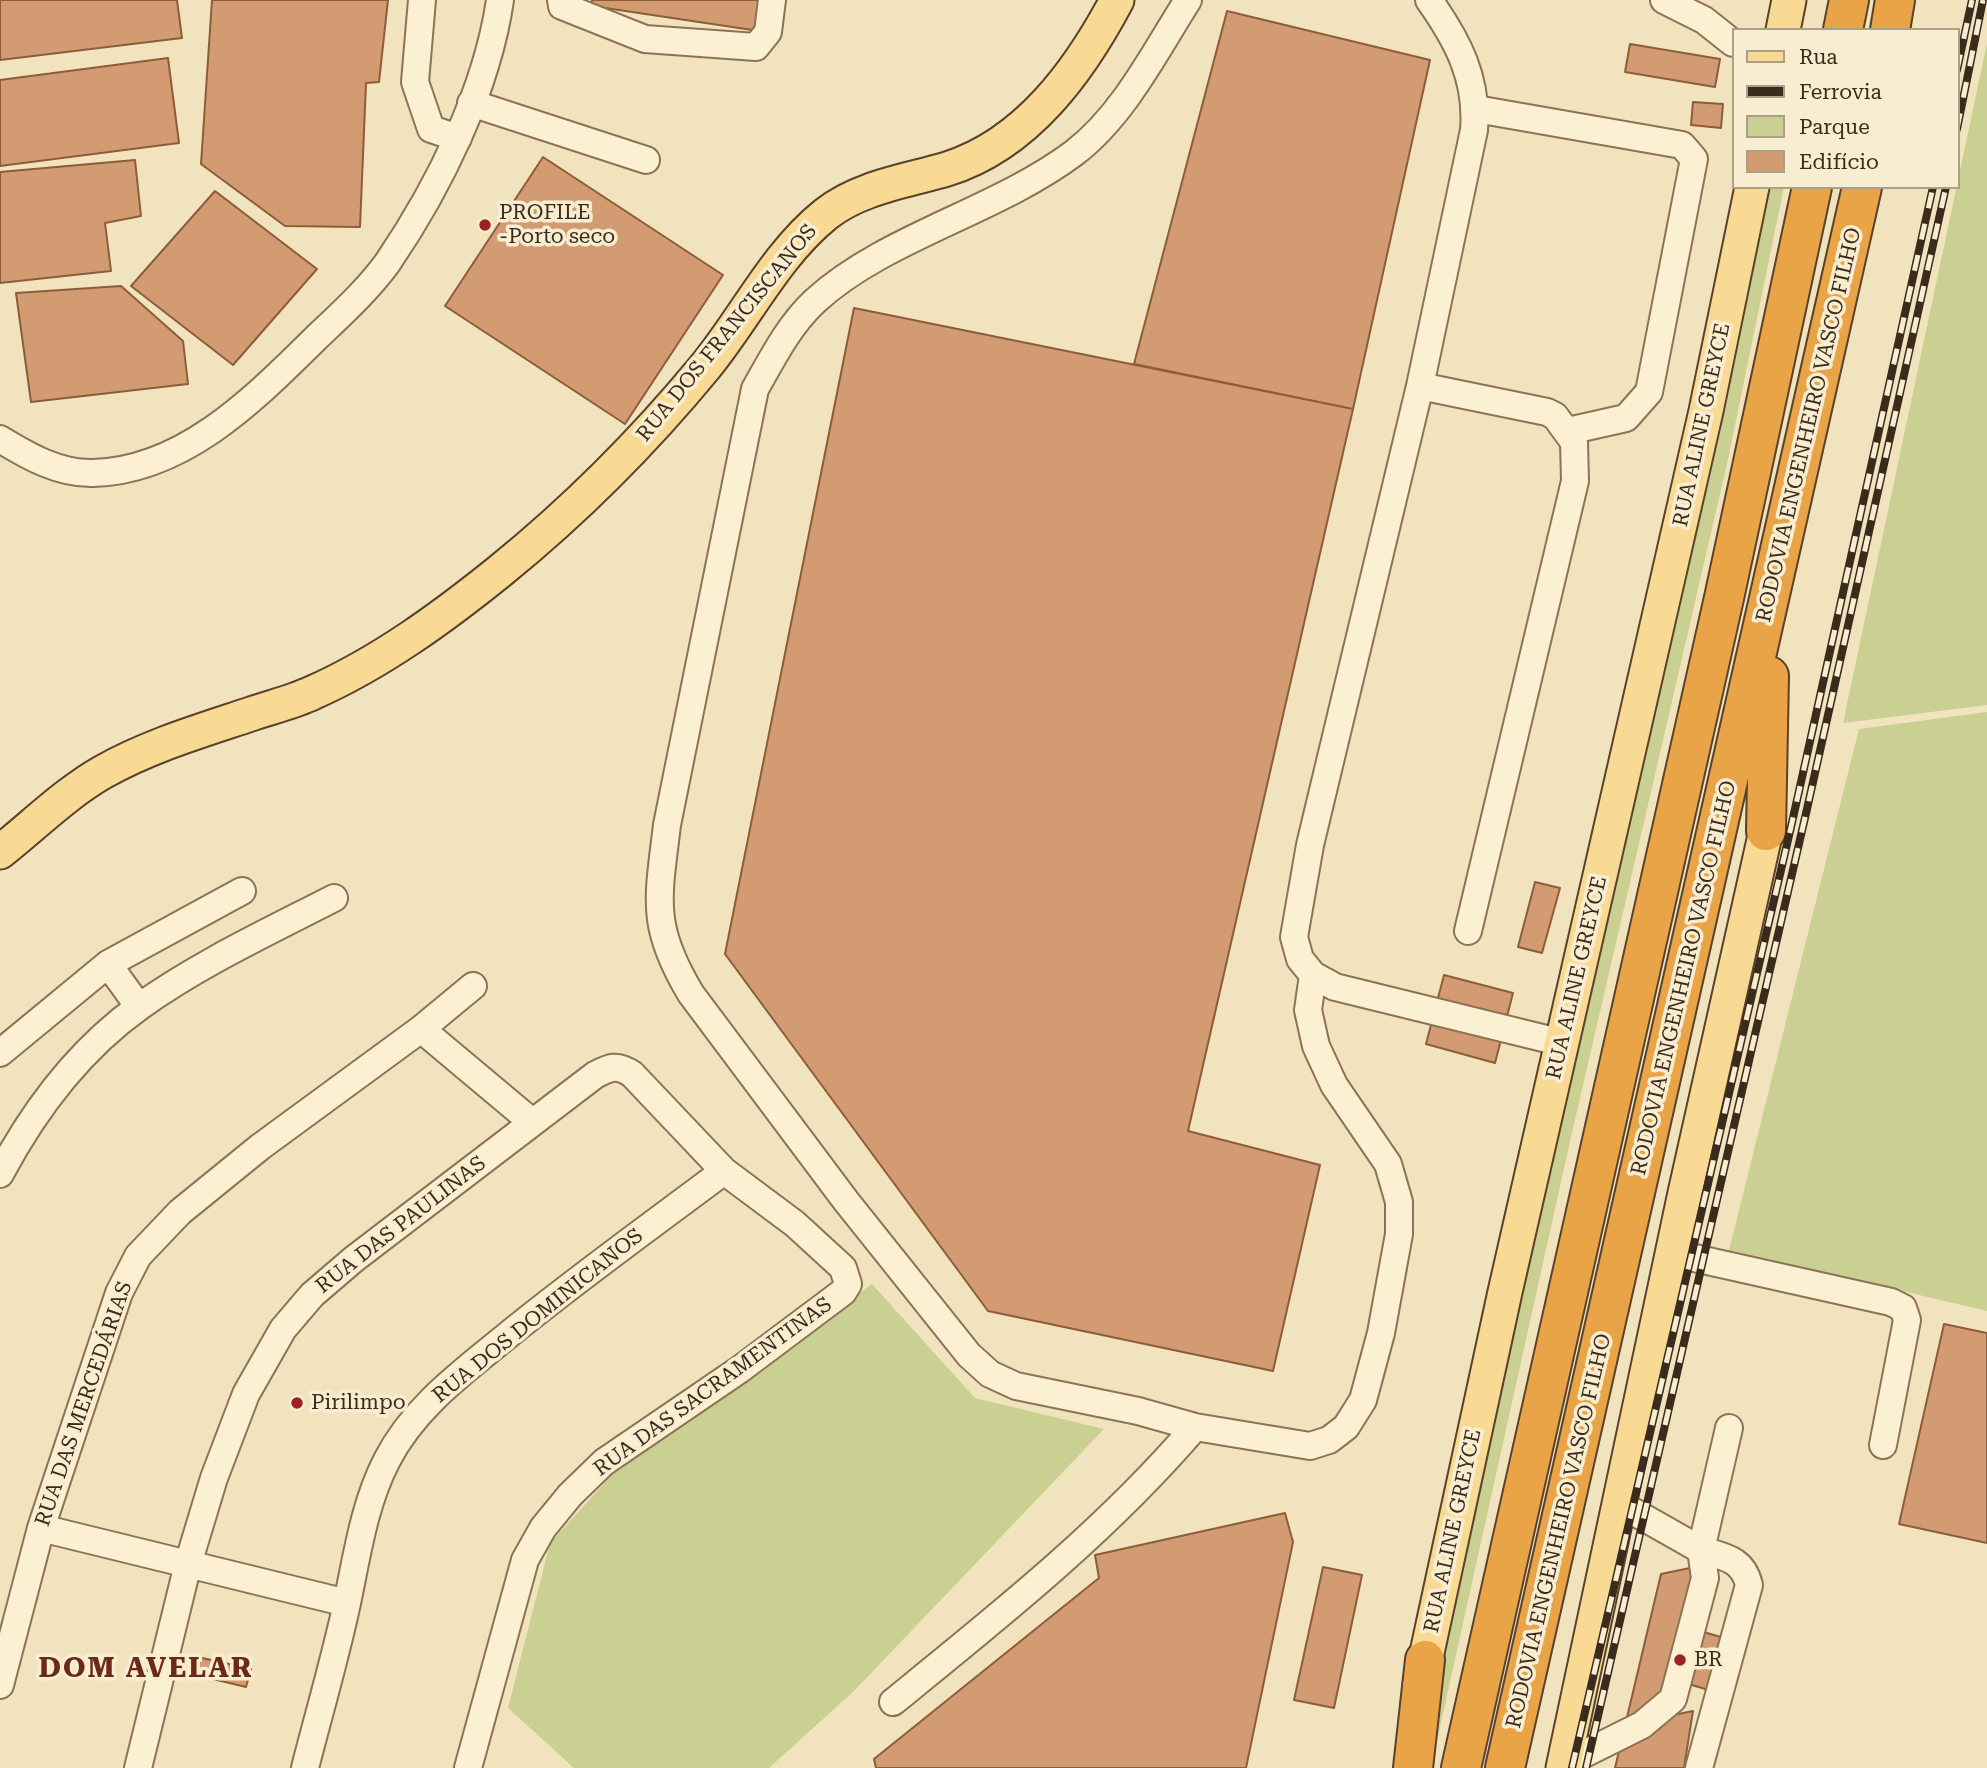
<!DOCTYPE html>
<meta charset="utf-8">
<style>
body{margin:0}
#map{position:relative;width:1987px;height:1768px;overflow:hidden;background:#f2e3bf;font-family:"Roboto Serif",serif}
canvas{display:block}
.legend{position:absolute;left:1732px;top:28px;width:228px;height:161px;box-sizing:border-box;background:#f8edd0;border:2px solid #ac9f88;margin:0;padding:9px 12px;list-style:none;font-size:21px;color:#3a2b1c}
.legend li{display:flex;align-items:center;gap:14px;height:35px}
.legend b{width:35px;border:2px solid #ac9f88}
</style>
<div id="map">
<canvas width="1987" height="1768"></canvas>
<ul class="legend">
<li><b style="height:9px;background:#f8da94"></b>Rua</li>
<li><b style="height:9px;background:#3a2b1c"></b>Ferrovia</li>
<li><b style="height:19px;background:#c9d092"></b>Parque</li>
<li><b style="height:19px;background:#d39b72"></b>Edifício</li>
</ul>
</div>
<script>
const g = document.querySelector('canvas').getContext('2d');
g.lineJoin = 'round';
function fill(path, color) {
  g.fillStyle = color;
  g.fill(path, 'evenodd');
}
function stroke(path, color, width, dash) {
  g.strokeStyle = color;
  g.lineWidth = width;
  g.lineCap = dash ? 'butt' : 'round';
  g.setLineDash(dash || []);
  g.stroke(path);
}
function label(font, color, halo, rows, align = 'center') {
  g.font = font + ' "Roboto Serif",serif';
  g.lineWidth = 7;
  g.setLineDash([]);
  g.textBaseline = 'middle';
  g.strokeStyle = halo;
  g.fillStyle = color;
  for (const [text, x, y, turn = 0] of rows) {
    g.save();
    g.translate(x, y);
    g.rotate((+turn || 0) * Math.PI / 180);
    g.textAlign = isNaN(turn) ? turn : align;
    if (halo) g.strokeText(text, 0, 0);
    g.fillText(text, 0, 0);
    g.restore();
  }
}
fill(new Path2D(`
 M 1987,43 L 1987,705 L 1843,723 Z
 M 1766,187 L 1784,187 L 1727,464 L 1571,1137 L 1432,1763 L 1441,1648 Z
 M 1987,712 L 1987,1311 L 1729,1250 L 1859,729 Z
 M 872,1284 L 975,1398 L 1104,1429 L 853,1692 L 769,1768 L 574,1768 L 508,1708 L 550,1543 L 619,1467 Z`), '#c9d092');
const building = new Path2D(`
 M 0,0 L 177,0 L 182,38 L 0,60 Z
 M 212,0 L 388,0 L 379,82 L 366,83 L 360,227 L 285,226 L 201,164 Z
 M 592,0 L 764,0 L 759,31 L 592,6 Z
 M 1227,11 L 1430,60 L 1353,409 L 1134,364 Z
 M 1630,44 L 1720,59 L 1715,87 L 1625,72 Z
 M 168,58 L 179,143 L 0,166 L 0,80 Z
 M 1693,102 L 1723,104 L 1721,128 L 1691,125 Z
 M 543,157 L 723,275 L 625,424 L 445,306 Z
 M 135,160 L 141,216 L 105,223 L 111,271 L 0,283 L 0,172 Z
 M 215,191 L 317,269 L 233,365 L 131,286 Z
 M 121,286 L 183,341 L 188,384 L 31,402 L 16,293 Z
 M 854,308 L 1353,409 L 1188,1131 L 1320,1165 L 1273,1371 L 988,1311 L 725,954 Z
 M 1535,882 L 1560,888 L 1542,953 L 1518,947 Z
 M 1444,975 L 1513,993 L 1495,1063 L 1426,1044 Z
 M 1944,1324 L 1987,1333 L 1987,1543 L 1899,1524 Z
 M 1285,1513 L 1293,1542 L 1246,1768 L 876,1768 L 874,1759 L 1099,1578 L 1095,1555 Z
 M 1709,1564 L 1697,1630 L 1724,1638 L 1712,1691 L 1682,1682 L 1673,1715 L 1693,1711 L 1684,1768 L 1615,1768 L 1661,1574 Z
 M 1323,1567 L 1362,1575 L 1334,1708 L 1294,1700 Z
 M 198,1657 L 251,1669 L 246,1687 L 192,1674 Z`);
fill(building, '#d39b72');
stroke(building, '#8d5c3a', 2);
const minor = new Path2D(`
 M 422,0 L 415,82 L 431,129 L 458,138
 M 561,0 L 562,6 L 645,39 L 756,47 L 768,32 L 772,0
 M 1188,0 C 1155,52 1123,116 1074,153 C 997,211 883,238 815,301 C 789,325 772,359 755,389 L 667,825 C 658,900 650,926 691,994 L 846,1201 L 969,1355 L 990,1374 L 1016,1386 L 1138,1411 L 1195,1427 L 1310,1446 L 1329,1440 L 1346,1427 L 1363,1400 L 1381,1333 L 1399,1234 L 1399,1202 L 1388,1164 L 1334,1085 L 1316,1046 L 1308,1010 L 1313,975
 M 1429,0 C 1458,41 1478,79 1474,130 L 1420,386 L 1310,845 L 1294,937 L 1300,959 L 1313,975 L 1335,987 L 1563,1043
 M 1664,0 L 1704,20 L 1733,43
 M 471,103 L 646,160
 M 1476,109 L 1682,145 L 1694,159 L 1649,392 L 1626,418 L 1568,431
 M 1420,386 L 1547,412 L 1555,416 L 1574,442 L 1575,481 L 1468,931
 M 0,439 C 28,456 59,474 93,473 C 184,471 255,398 315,339 C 340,315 368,290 388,262 C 439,187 487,90 500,0
 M 108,964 L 139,1007
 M 421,1029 L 532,1122
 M 0,1053 L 108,964 L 242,891
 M 0,1174 C 34,1110 79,1050 139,1007 C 199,964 268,932 334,898
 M 1672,1253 L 1891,1302 L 1903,1308 L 1907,1320 L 1883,1445
 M 41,1528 L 347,1603
 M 0,1685 L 41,1528 L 119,1293 L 138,1256 L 180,1212 L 260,1147 L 421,1029 L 473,986
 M 893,1702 C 999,1616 1106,1531 1195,1427
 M 1564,1764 L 1642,1725 L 1673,1699 L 1705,1578 L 1701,1550 L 1620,1504
 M 138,1768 L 188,1564 L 214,1478 L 246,1394 L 283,1329 L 312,1295 L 354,1259 L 595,1075 C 610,1067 617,1064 632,1074 L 724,1171 L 795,1224 L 843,1268 L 848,1284 L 843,1292 L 739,1370 L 604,1462 L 570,1495 L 543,1528 L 525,1560 L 468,1768
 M 305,1768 C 319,1713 335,1659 347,1603 C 357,1556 364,1504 387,1460 C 414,1407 463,1372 508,1335 C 578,1278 652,1225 724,1171
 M 1699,1768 L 1749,1585 C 1743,1559 1725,1557 1701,1550 L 1729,1428`);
const major = new Path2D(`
 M 1783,30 L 1789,0
 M 0,852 C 33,826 66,793 103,772 C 149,746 200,731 251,714 C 271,707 293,702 312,693 C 380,663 443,617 500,571 C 574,511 644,441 705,367 C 746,317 775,255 826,214 C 860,187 907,181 947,169 C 1027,144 1080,70 1117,0
 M 1420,1685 L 1505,1292 L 1706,411 L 1752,187
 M 1563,1768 L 1685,1193 L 1766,831`);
const highway = new Path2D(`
 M 1843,30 L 1849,0
 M 1890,30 L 1895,0
 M 1766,831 L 1769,676
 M 1413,1768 L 1425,1660
 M 1461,1768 L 1724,598 L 1812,187
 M 1505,1768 L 1862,187`);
stroke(minor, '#8c7356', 30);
stroke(major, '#59412b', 37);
stroke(highway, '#59412b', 42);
stroke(minor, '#fcf0d3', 26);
stroke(major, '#f8da94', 33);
stroke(highway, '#e9a448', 38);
const rail = new Path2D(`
 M 1957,70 L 1972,0
 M 1957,129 L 1983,0
 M 1572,1768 L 1791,827 L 1933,187
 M 1586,1768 L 1807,809 L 1946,187`);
stroke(rail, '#3a2b1c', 8);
stroke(rail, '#f8edd0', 5, [16]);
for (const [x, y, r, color] of [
 [485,225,7,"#a02121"],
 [297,1403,7,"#a02121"],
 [1680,1660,7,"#a02121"]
]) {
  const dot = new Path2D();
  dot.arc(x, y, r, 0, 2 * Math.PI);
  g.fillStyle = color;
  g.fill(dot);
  stroke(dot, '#f8edd0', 2.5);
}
label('21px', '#3a2b1c', '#f8edd0', [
 ["PROFILE",499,213],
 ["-Porto seco",499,237],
 ["Pirilimpo",311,1403],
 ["BR",1694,1660]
], 'left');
label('21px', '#3a2b1c', '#f8edd0', [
 ["RUA DOS FRANCISCANOS",727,333,-51],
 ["RUA ALINE GREYCE",1702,425,-78],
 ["RODOVIA ENGENHEIRO VASCO FILHO",1809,425,-77],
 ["RUA ALINE GREYCE",1577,978,-77],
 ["RODOVIA ENGENHEIRO VASCO FILHO",1684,978,-77],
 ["RUA DAS PAULINAS",401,1225,-38],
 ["RUA DOS DOMINICANOS",538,1316,-39],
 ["RUA DAS SACRAMENTINAS",713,1387,-36],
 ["RUA DAS MERCEDÁRIAS",84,1404,-71],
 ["RUA ALINE GREYCE",1453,1531,-78],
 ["RODOVIA ENGENHEIRO VASCO FILHO",1559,1531,-77]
]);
g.letterSpacing = '2px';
label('bold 28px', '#6a2a17', '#f8edd0', [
 ["DOM AVELAR",146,1669]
]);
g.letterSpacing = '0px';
</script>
